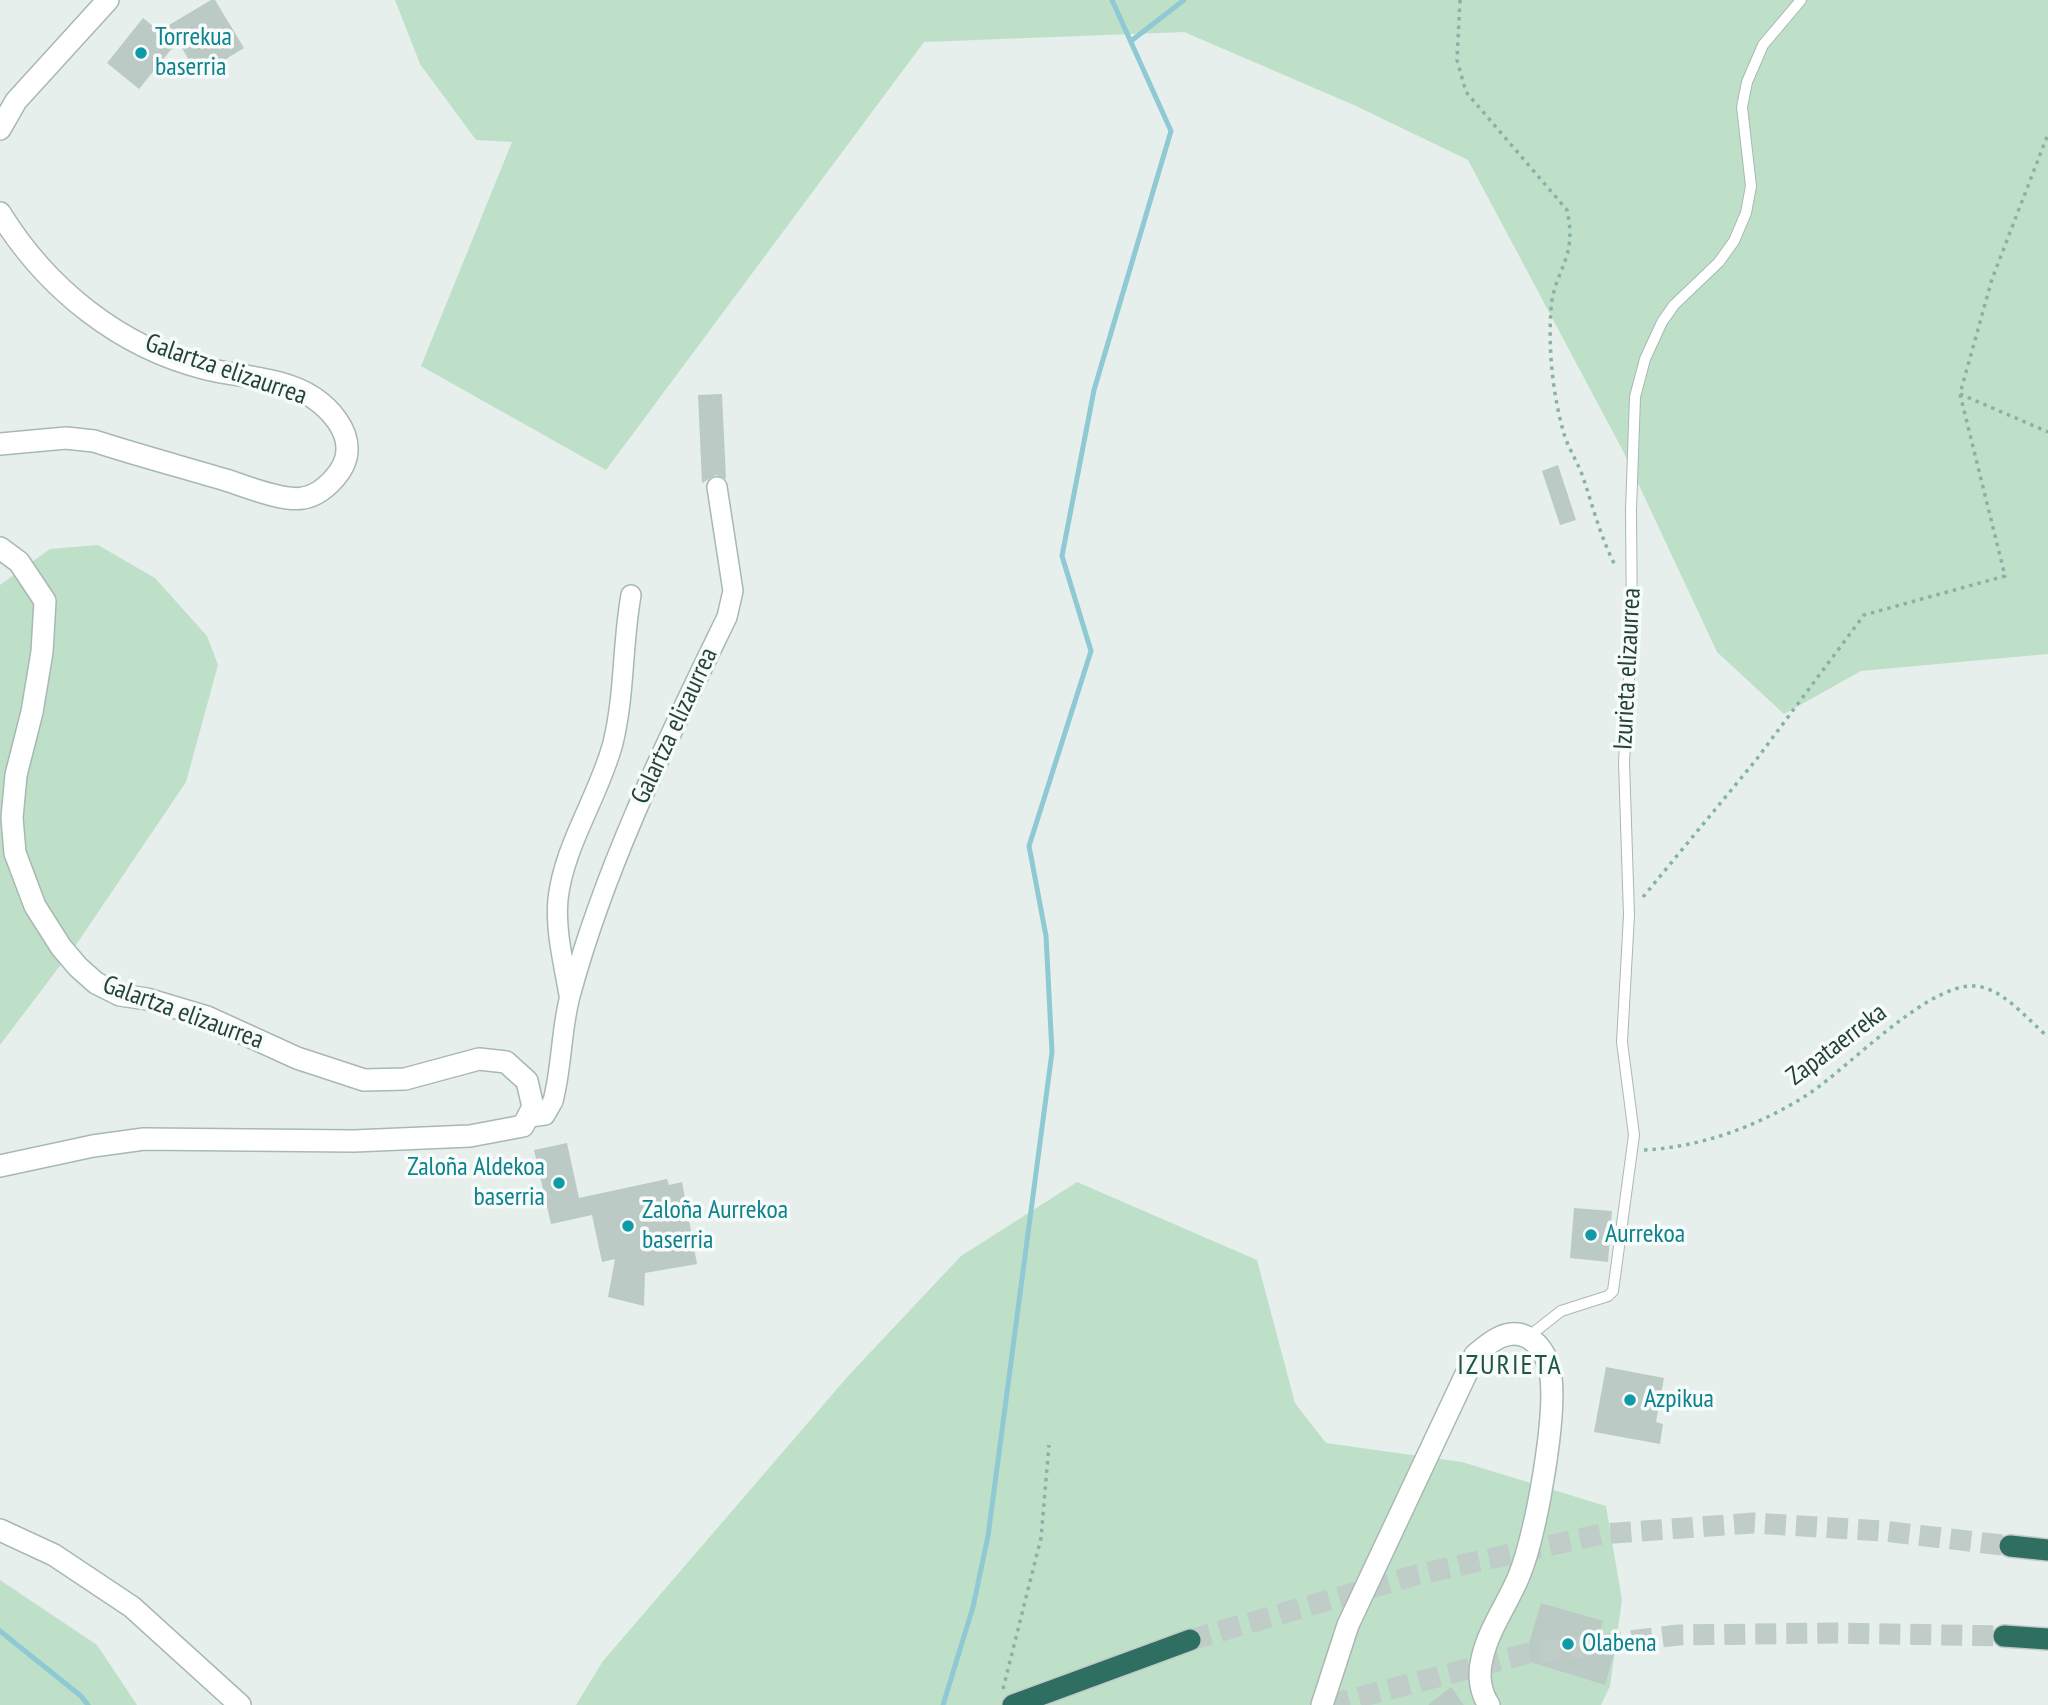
<!DOCTYPE html>
<meta charset="utf-8">
<style>
body{margin:0}
canvas{display:block;background:#e6efeb}
</style>
<canvas width="2048" height="1705"></canvas>
<script>
const g = document.querySelector('canvas').getContext('2d');
g.lineJoin = 'round';
function fill(path, color) {
  g.fillStyle = color;
  g.fill(path, 'evenodd');
}
function stroke(path, color, width, dash) {
  g.strokeStyle = color;
  g.lineWidth = width;
  g.lineCap = dash ? 'butt' : 'round';
  g.setLineDash(dash || []);
  g.stroke(path);
}
function label(font, color, halo, rows, align = 'center') {
  g.font = font + ' "PT Sans Narrow",sans-serif';
  g.lineWidth = 7;
  g.setLineDash([]);
  g.textBaseline = 'middle';
  g.strokeStyle = halo;
  g.fillStyle = color;
  for (const [text, x, y, turn = 0] of rows) {
    g.save();
    g.translate(x, y);
    g.rotate((+turn || 0) * Math.PI / 180);
    g.textAlign = isNaN(turn) ? turn : align;
    if (halo) g.strokeText(text, 0, 0);
    g.fillText(text, 0, 0);
    g.restore();
  }
}
fill(new Path2D(`
 M 395,0 L 2048,0 L 2048,654 L 1861,671 L 1784,714 L 1717,652 L 1623,451 L 1468,160 L 1356,106 L 1184,32 L 924,42 L 606,470 L 421,366 L 512,142 L 476,140 L 420,64 Z
 M 98,545 L 155,578 L 207,636 L 218,665 L 186,782 L 78,942 L 0,1045 L 0,585 L 50,549 Z
 M 1077,1182 L 1257,1260 L 1295,1403 L 1326,1443 L 1462,1462 L 1606,1506 L 1622,1600 L 1610,1686 L 1601,1705 L 576,1705 L 603,1661 L 849,1375 L 961,1256 Z
 M 0,1580 L 97,1645 L 137,1705 L 0,1705 Z`), '#bfe0c8');
stroke(new Path2D(`
 M 1131,41 L 1184,0
 M 0,1631 L 81,1696 L 88,1705
 M 943,1705 L 973,1607 L 988,1536 L 1052,1052 L 1046,936 L 1029,846 L 1091,651 L 1062,556 L 1094,390 L 1171,131 L 1112,0`), '#8ec9d4', 5);
fill(new Path2D(`
 M 211,0 L 215,0 L 244,48 L 198,76 L 178,41 L 139,89 L 107,63 L 143,18 L 159,31 Z
 M 722,394 L 726,479 L 716,475 L 702,483 L 698,395 Z
 M 1558,465 L 1576,520 L 1560,525 L 1542,471 Z
 M 567,1143 L 579,1198 L 667,1179 L 669,1185 L 682,1182 L 697,1264 L 645,1273 L 644,1306 L 608,1297 L 615,1259 L 602,1262 L 592,1215 L 551,1224 L 534,1150 Z
 M 1574,1208 L 1612,1211 L 1608,1262 L 1570,1258 Z
 M 1606,1367 L 1664,1378 L 1656,1422 L 1663,1424 L 1660,1444 L 1594,1432 Z
 M 1541,1603 L 1603,1621 L 1597,1641 L 1616,1647 L 1605,1685 L 1524,1660 Z
 M 1451,1687 L 1464,1705 L 1428,1705 Z`), '#bbcac4');
stroke(new Path2D(`
 M 1190,1640 L 1416,1575 L 1602,1534 L 1753,1523 L 1883,1531 L 2010,1546
 M 1329,1705 L 1525,1654 L 1678,1635 L 1832,1633 L 2004,1636`), '#bfccc8', 21, [21, 10]);
const service = new Path2D(`
 M 1528,1337 L 1561,1311 L 1608,1296 L 1613,1291 L 1634,1135 L 1622,1042 L 1629,915 L 1624,762 L 1632,630 L 1631,510 L 1635,397 L 1645,359 L 1662,322 L 1674,305 L 1719,262 L 1734,241 L 1746,213 L 1751,186 L 1742,107 L 1747,82 L 1763,45 L 1801,0`);
const minor = new Path2D(`
 M 569,995 C 564,964 555,931 558,899 C 564,845 599,796 613,743 C 625,693 622,646 631,595
 M 530,1117 L 545,1115 L 553,1101 C 562,1067 561,1030 570,996 C 606,863 667,741 727,617 L 733,591 L 717,487`);
const tertiary = new Path2D(`
 M 0,129 L 16,101 L 108,0
 M 0,213 C 46,288 120,348 207,369 C 241,377 285,378 314,398 C 330,409 348,429 347,450 C 347,470 323,495 303,498 C 284,502 245,486 226,480 C 182,467 137,455 94,441 L 66,438 L 0,444
 M 0,548 L 19,562 L 45,601 L 42,652 L 32,712 L 16,775 L 12,818 L 15,853 L 35,906 L 61,947 L 78,967 L 96,983 L 120,995 L 147,999 L 207,1017 L 297,1058 L 364,1080 L 405,1079 L 479,1059 L 506,1062 L 527,1081 L 533,1107 L 523,1126 L 470,1136 L 354,1141 L 144,1139 L 93,1146 L 0,1166
 M 0,1530 L 54,1555 L 132,1607 L 240,1705
 M 1322,1705 L 1348,1625 L 1475,1355 C 1489,1343 1507,1327 1527,1337 C 1540,1344 1547,1357 1550,1371 C 1558,1413 1536,1535 1519,1576 C 1508,1603 1488,1630 1482,1659 C 1478,1674 1480,1692 1489,1705`);
const motorway = new Path2D(`
 M 2010,1546 L 2048,1550
 M 2004,1636 L 2048,1639
 M 1013,1705 L 1190,1640`);
stroke(service, '#a8b8b2', 12);
stroke(minor, '#a8b8b2', 22);
stroke(tertiary, '#a8b8b2', 24);
stroke(motorway, '#c2cac8', 24);
stroke(new Path2D(`
 M 1460,0 L 1457,60 L 1466,92 L 1567,210 C 1578,260 1554,269 1551,309 C 1548,350 1553,398 1565,437 C 1570,451 1578,463 1583,477 C 1593,507 1601,539 1616,567
 M 1960,394 L 2048,432
 M 1643,897 L 1756,760 L 1864,615 L 2005,576 L 1960,394 L 1992,279 L 2048,134
 M 1644,1150 C 1703,1147 1761,1125 1810,1093 C 1849,1067 1927,984 1974,986 C 2002,987 2028,1020 2048,1037
 M 1003,1689 L 1041,1538 L 1049,1445`), '#86b3a5', 3.5, [3.5, 5]);
stroke(service, '#fff', 10);
stroke(minor, '#fff', 19);
stroke(tertiary, '#fff', 21);
stroke(motorway, '#2f6f62', 21);
for (const [x, y, r, color] of [
 [141,53,7,"#0f9aa8"],
 [559,1183,7,"#0f9aa8"],
 [628,1226,7,"#0f9aa8"],
 [1591,1235,7,"#0f9aa8"],
 [1630,1400,7,"#0f9aa8"],
 [1568,1644,7,"#0f9aa8"]
]) {
  const dot = new Path2D();
  dot.arc(x, y, r, 0, 2 * Math.PI);
  g.fillStyle = color;
  g.fill(dot);
  stroke(dot, '#f7fbf9', 2.5);
}
label('26px', '#0d838f', '#f7fbf9', [
 ["Torrekua",155,38],
 ["baserria",155,68],
 ["Zaloña Aldekoa",545,1168,"right"],
 ["baserria",545,1198,"right"],
 ["Zaloña Aurrekoa",642,1211],
 ["baserria",642,1241],
 ["Aurrekoa",1605,1235],
 ["Azpikua",1644,1400],
 ["Olabena",1582,1644]
], 'left');
label('26px', '#24423a', '#f7fbf9', [
 ["Galartza elizaurrea",226,370,19],
 ["Izurieta elizaurrea",1628,669,-87],
 ["Galartza elizaurrea",675,726,-65],
 ["Galartza elizaurrea",183,1013,20],
 ["Zapataerreka",1837,1045,-37]
]);
g.letterSpacing = '2px';
label('28px', '#1f5548', '#f7fbf9', [
 ["IZURIETA",1510,1366]
]);
g.letterSpacing = '0px';
</script>
